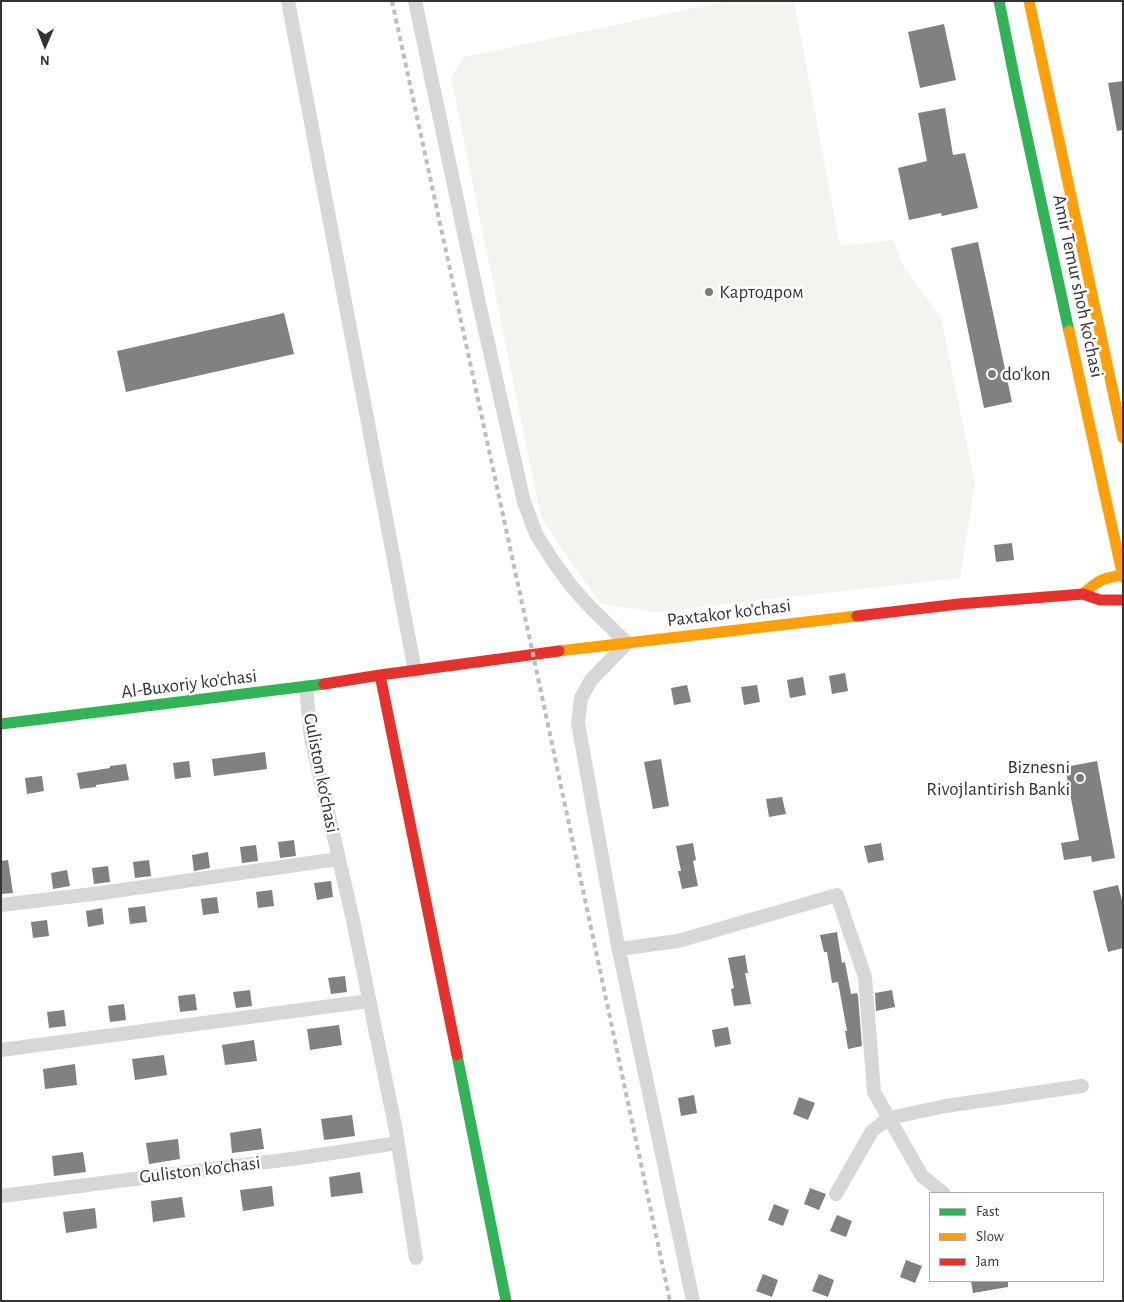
<!DOCTYPE html>
<meta charset="utf-8">
<style>
body{margin:0}
#map{position:relative;width:1124px;height:1302px;overflow:hidden;background:#fff;font-family:"Alegreya Sans",sans-serif}
canvas{display:block}
.frame{position:absolute;inset:0;border:2px solid #333;pointer-events:none}
.legend{position:absolute;left:929px;top:1192px;width:175px;height:90px;box-sizing:border-box;background:#fff;border:1px solid #adadad;margin:0;padding:6px 9px;list-style:none;font-size:15px;color:#333}
.legend li{display:flex;align-items:center;gap:10px;height:25px}
.legend b{width:25px;border:1px solid #adadad}
.north{position:absolute;left:20px;top:20px;width:50px;height:50px;-webkit-text-stroke:4px #fff;paint-order:stroke;rotate:181deg;font-size:14px;font-weight:700;line-height:20px;text-align:center;color:#333}
.north::after{content:'';display:block;margin:auto;width:18px;height:22px;background:#333;clip-path:polygon(50% 0,100% 100%,50% 72%,0 100%)}
</style>
<div id="map">
<canvas width="1124" height="1302"></canvas>
<div class="frame"></div>
<ul class="legend">
<li><b style="height:6px;background:#30b455"></b>Fast</li>
<li><b style="height:6px;background:#ff9f0a"></b>Slow</li>
<li><b style="height:6px;background:#e5322d"></b>Jam</li>
</ul>
<div class="north">N</div>
</div>
<script>
const g = document.querySelector('canvas').getContext('2d');
g.lineJoin = 'round';
function fill(path, color) {
  g.fillStyle = color;
  g.fill(path, 'evenodd');
}
function stroke(path, color, width, dash) {
  g.strokeStyle = color;
  g.lineWidth = width;
  g.lineCap = dash ? 'butt' : 'round';
  g.setLineDash(dash || []);
  g.stroke(path);
}
function label(font, color, halo, rows, align = 'center') {
  g.font = font + ' "Alegreya Sans",sans-serif';
  g.lineWidth = 5;
  g.setLineDash([]);
  g.textBaseline = 'middle';
  g.strokeStyle = halo;
  g.fillStyle = color;
  for (const [text, x, y, turn = 0] of rows) {
    g.save();
    g.translate(x, y);
    g.rotate((+turn || 0) * Math.PI / 180);
    g.textAlign = isNaN(turn) ? turn : align;
    if (halo) g.strokeText(text, 0, 0);
    g.fillText(text, 0, 0);
    g.restore();
  }
}
fill(new Path2D(`
 M 727,1 L 794,1 L 840,246 L 893,240 L 903,266 L 941,318 L 975,483 L 960,578 L 655,612 L 600,604 L 541,517 L 451,77 L 465,57 Z`), '#f1f5ed');
fill(new Path2D(`
 M 944,24 L 956,80 L 920,88 L 908,32 Z
 M 1123,81 L 1123,130 L 1117,131 L 1108,83 Z
 M 945,108 L 953,155 L 965,153 L 978,208 L 942,216 L 941,213 L 909,220 L 898,168 L 927,161 L 918,113 Z
 M 978,242 L 1012,402 L 984,408 L 951,248 Z
 M 284,313 L 294,354 L 126,392 L 117,351 Z
 M 1012,543 L 1014,560 L 996,562 L 994,545 Z
 M 845,673 L 848,691 L 832,694 L 829,676 Z
 M 803,677 L 806,695 L 790,698 L 787,680 Z
 M 687,685 L 691,702 L 674,705 L 671,688 Z
 M 757,685 L 760,702 L 744,705 L 741,687 Z
 M 265,752 L 267,769 L 214,776 L 212,759 Z
 M 661,759 L 669,806 L 653,809 L 644,762 Z
 M 189,761 L 191,777 L 175,779 L 173,763 Z
 M 1097,761 L 1115,858 L 1092,862 L 1091,856 L 1064,860 L 1061,843 L 1079,840 L 1065,767 Z
 M 126,764 L 129,780 L 96,785 L 96,787 L 80,789 L 77,773 L 110,768 L 110,766 Z
 M 42,776 L 44,791 L 27,794 L 25,778 Z
 M 782,797 L 786,814 L 769,817 L 766,799 Z
 M 294,840 L 296,856 L 280,858 L 278,842 Z
 M 693,843 L 696,860 L 693,861 L 698,886 L 682,889 L 678,871 L 681,871 L 676,846 Z
 M 881,843 L 884,860 L 868,863 L 864,846 Z
 M 256,845 L 258,861 L 242,863 L 240,847 Z
 M 208,852 L 210,868 L 194,871 L 192,855 Z
 M 8,860 L 13,893 L 1,894 L 1,861 Z
 M 149,860 L 151,876 L 135,878 L 133,862 Z
 M 108,866 L 110,882 L 94,884 L 92,868 Z
 M 67,870 L 70,886 L 53,889 L 51,873 Z
 M 331,881 L 333,897 L 317,900 L 314,883 Z
 M 1118,885 L 1123,904 L 1123,948 L 1108,952 L 1093,891 Z
 M 272,890 L 274,906 L 258,908 L 256,892 Z
 M 217,897 L 219,913 L 203,915 L 201,899 Z
 M 145,906 L 147,922 L 130,924 L 128,908 Z
 M 102,908 L 104,924 L 88,927 L 86,911 Z
 M 47,920 L 49,936 L 33,938 L 31,922 Z
 M 837,932 L 842,963 L 845,962 L 851,994 L 857,993 L 858,996 L 862,1046 L 848,1049 L 845,1031 L 847,1031 L 838,982 L 832,983 L 827,952 L 824,952 L 820,935 Z
 M 745,955 L 748,973 L 745,973 L 751,1004 L 734,1006 L 731,989 L 734,988 L 728,958 Z
 M 345,976 L 347,992 L 331,994 L 328,978 Z
 M 250,990 L 252,1006 L 236,1008 L 233,992 Z
 M 892,990 L 895,1007 L 876,1011 L 875,993 Z
 M 195,994 L 197,1010 L 180,1012 L 178,996 Z
 M 124,1004 L 126,1020 L 110,1022 L 108,1006 Z
 M 64,1010 L 66,1026 L 49,1028 L 47,1012 Z
 M 339,1025 L 342,1045 L 310,1050 L 307,1029 Z
 M 728,1027 L 731,1044 L 715,1047 L 712,1030 Z
 M 254,1040 L 257,1061 L 225,1065 L 222,1045 Z
 M 164,1055 L 167,1075 L 135,1080 L 132,1059 Z
 M 75,1064 L 77,1085 L 45,1089 L 43,1069 Z
 M 694,1095 L 697,1113 L 681,1116 L 678,1098 Z
 M 799,1097 L 815,1103 L 808,1120 L 793,1114 Z
 M 352,1115 L 355,1136 L 324,1140 L 321,1119 Z
 M 261,1128 L 264,1149 L 232,1153 L 230,1133 Z
 M 178,1139 L 180,1159 L 149,1164 L 146,1143 Z
 M 83,1152 L 86,1172 L 54,1176 L 52,1156 Z
 M 360,1172 L 363,1193 L 331,1197 L 329,1177 Z
 M 272,1186 L 274,1206 L 243,1211 L 240,1190 Z
 M 810,1188 L 826,1194 L 819,1210 L 804,1204 Z
 M 182,1197 L 185,1217 L 153,1222 L 151,1201 Z
 M 774,1204 L 789,1210 L 783,1226 L 768,1220 Z
 M 95,1208 L 97,1228 L 66,1233 L 63,1212 Z
 M 837,1215 L 852,1221 L 846,1237 L 830,1231 Z
 M 906,1260 L 922,1266 L 915,1283 L 900,1277 Z
 M 763,1274 L 778,1280 L 772,1297 L 756,1291 Z
 M 819,1274 L 834,1280 L 828,1297 L 812,1291 Z
 M 971,1281 L 1008,1281 L 1008,1287 L 973,1293 Z`), '#818181');
stroke(new Path2D(`
 M 288,1 L 415,671
 M 415,1 L 480,308 L 524,502 L 536,534 L 553,561 L 572,587 L 591,608 L 627,643 L 591,680 L 581,698 L 578,723 L 617,941 L 693,1301
 M 306,687 L 311,738 L 353,920 L 396,1131 L 416,1258
 M 1,905 L 101,893 L 338,859
 M 619,949 L 678,941 L 837,895 L 865,977 L 874,1092 L 922,1176 L 943,1193
 M 1,1050 L 369,1001
 M 836,1194 L 872,1131 L 889,1118 L 946,1106 L 1082,1086
 M 1,1196 L 299,1158 L 398,1143`), '#d7d7d7', 14);
stroke(new Path2D(`
 M 999,1 L 1016,86 L 1069,331
 M 1,724 L 324,684
 M 457,1055 L 506,1301`), '#30b455', 11);
stroke(new Path2D(`
 M 1029,1 L 1123,438
 M 1069,331 L 1123,577
 M 1083,594 C 1098,580 1103,578 1123,575
 M 559,651 L 857,616`), '#ff9f0a', 11);
stroke(new Path2D(`
 M 857,616 L 959,604 L 1083,594 L 1100,600 L 1123,600
 M 380,675 L 457,1055
 M 324,684 L 380,675 L 559,651`), '#e5322d', 11);
stroke(new Path2D(`
 M 392,1 L 533,654 L 670,1301`), '#bebebe', 4, [5, 4]);
for (const [x, y, r, color] of [
 [709,292,5,"#7a7a7a"],
 [992,374,5,"#7a7a7a"],
 [1080,778,5,"#7a7a7a"]
]) {
  const dot = new Path2D();
  dot.arc(x, y, r, 0, 2 * Math.PI);
  g.fillStyle = color;
  g.fill(dot);
  stroke(dot, '#fff', 2);
}
label('19px', '#333', '#fff', [
 ["Amir Temur shoh ko'chasi",1078,286,78],
 ["Paxtakor ko'chasi",729,613,-7],
 ["Al-Buxoriy ko'chasi",189,684,-7],
 ["Guliston ko'chasi",321,773,79],
 ["Guliston ko'chasi",200,1170,-7]
]);
label('19px', '#333', '#fff', [
 ["Картодром",719,292],
 ["do'kon",1002,374],
 ["Biznesni",1070,767,"right"],
 ["Rivojlantirish Banki",1070,789,"right"]
], 'left');
</script>
